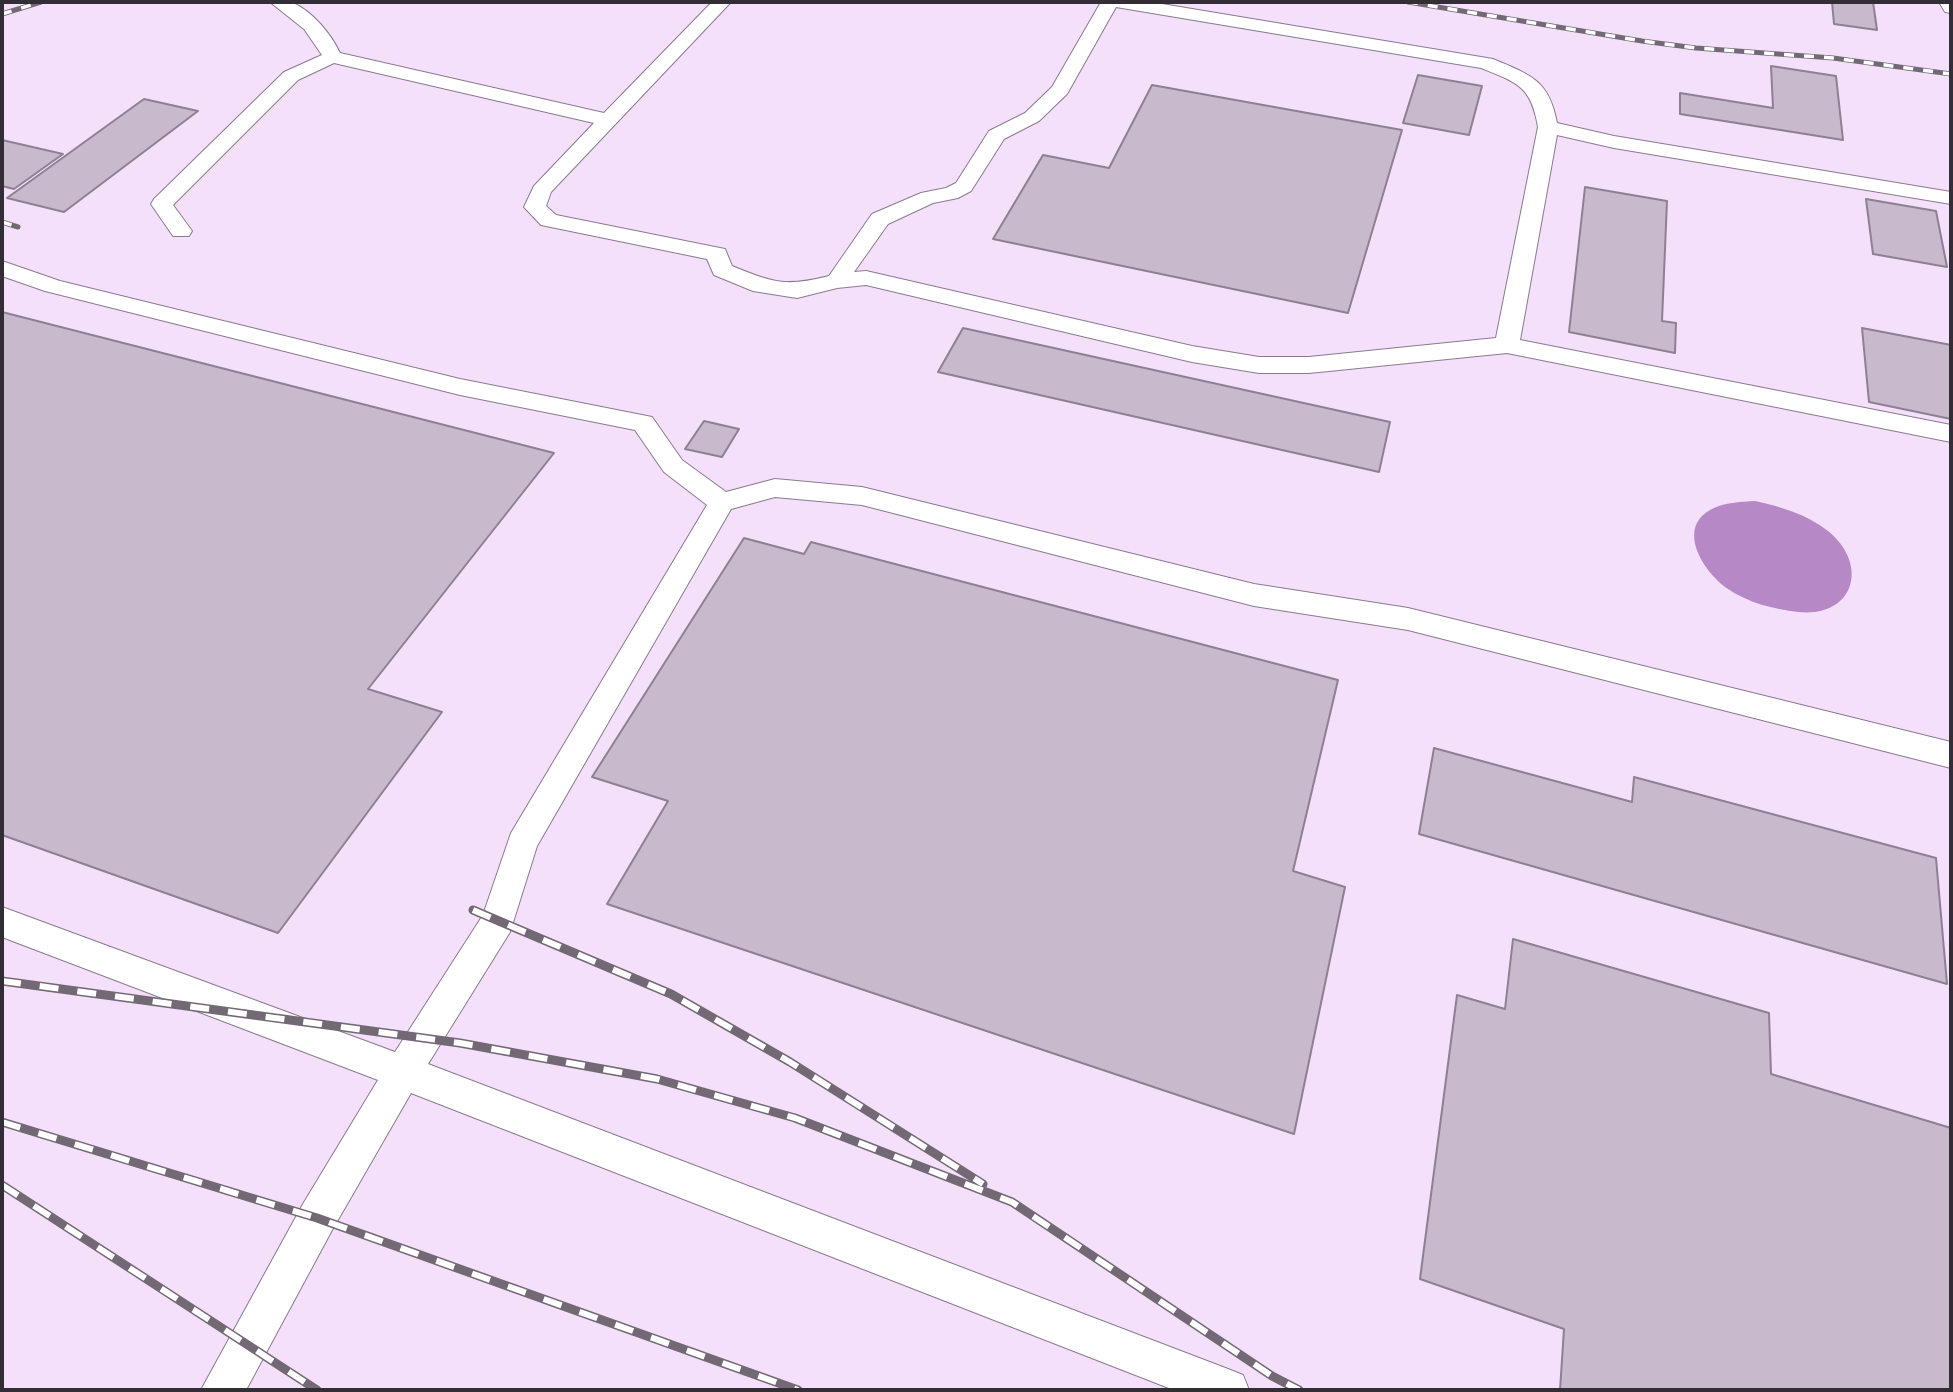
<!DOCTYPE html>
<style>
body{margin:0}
#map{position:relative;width:1953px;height:1392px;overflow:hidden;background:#fbeeff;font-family:"Nunito Sans",sans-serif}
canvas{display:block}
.frame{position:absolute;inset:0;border:4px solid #332d35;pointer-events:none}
</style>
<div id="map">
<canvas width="1953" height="1392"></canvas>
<div class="frame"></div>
</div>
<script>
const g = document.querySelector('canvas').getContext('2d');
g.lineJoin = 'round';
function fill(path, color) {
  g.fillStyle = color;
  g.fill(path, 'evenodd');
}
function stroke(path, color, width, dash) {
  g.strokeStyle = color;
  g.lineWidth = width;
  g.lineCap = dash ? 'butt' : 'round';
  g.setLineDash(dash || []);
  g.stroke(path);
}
fill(new Path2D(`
 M 2,2 L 1951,2 L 1951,1390 L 2,1390 Z`), '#f4e0fb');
fill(new Path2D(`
 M 1755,501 C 1782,507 1806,514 1828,531 C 1870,565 1854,618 1798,612 C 1773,609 1749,603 1728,589 C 1703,572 1674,526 1714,508 C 1727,502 1741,502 1755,501 Z`), '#b689c6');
const building = new Path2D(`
 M 1832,2 L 1873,2 L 1877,30 L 1834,24 Z
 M 1771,66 L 1836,76 L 1843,140 L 1680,114 L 1680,93 L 1773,108 Z
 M 1418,75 L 1482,86 L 1469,135 L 1403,123 Z
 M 1152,85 L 1402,130 L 1348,313 L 993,239 L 1043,155 L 1109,168 Z
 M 144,99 L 198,111 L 64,212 L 7,198 Z
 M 2,140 L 63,154 L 14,189 L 2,186 Z
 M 1585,187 L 1667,201 L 1662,321 L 1676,323 L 1675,353 L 1569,332 Z
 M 1866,199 L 1936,211 L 1947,267 L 1873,254 Z
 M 2,312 L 554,453 L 368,689 L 442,712 L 278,933 L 2,835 Z
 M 963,328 L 1390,422 L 1379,472 L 938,372 Z
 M 1862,328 L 1951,345 L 1951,419 L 1869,402 Z
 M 704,421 L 739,429 L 722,457 L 685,449 Z
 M 744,538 L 804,554 L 811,542 L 1338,680 L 1293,871 L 1345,887 L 1294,1134 L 607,904 L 668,801 L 592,777 Z
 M 1434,748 L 1632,802 L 1634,777 L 1936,858 L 1947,984 L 1419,834 Z
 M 1513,939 L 1769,1013 L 1771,1074 L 1951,1128 L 1951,1390 L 1560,1390 L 1564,1329 L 1420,1279 L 1457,995 L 1505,1009 Z`);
fill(building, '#c8b9cd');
stroke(building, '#8e8093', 2);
const service = new Path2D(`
 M 270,2 C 277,2 287,0 293,3 C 313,12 331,34 340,53 L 604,113 L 712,2 L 731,2 L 551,192 L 546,206 L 556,215 L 725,249 L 732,266 C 774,283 785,287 829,276 L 872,214 L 921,193 L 946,188 L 956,183 L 989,131 L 1025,113 L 1052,87 L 1101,2 L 1150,2 L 1493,59 C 1531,75 1549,80 1557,123 L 1614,136 L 1951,192 L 1951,204 L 1614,148 L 1557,135 L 1520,340 L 1951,425 L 1951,442 L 1507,353 L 1309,373 L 1259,373 L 1192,362 L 866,285 L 837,288 L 797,298 L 753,291 L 714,275 L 707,259 L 541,225 L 524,207 L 534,186 L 594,123 L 334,63 L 298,80 L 173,205 L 192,231 L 189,236 L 173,236 L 151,204 L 154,199 L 284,72 L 322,55 L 304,29 ZM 1116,7 L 1481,68 C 1518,83 1531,86 1538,127 L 1496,338 L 1309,357 L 1259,357 L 1192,346 L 866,271 L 854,272 L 888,224 L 933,203 L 958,198 L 971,191 L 1004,139 L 1039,121 L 1067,94 Z
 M 1939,2 L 1951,2 L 1951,13 L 1945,12 Z
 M 2,261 L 60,281 L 460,379 L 652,417 L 682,460 L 726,492 L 775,479 L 862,487 L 1254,584 L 1408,608 L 1951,742 L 1951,768 L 1408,630 L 1254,606 L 862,505 L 775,497 L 731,509 L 537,846 L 510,932 L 428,1064 L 1228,1369 L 1243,1375 L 1249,1390 L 1174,1390 L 411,1093 L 331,1232 L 246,1390 L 201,1390 L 303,1204 L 378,1080 L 2,937 L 2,907 L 395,1052 L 483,915 L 511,833 L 707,505 L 664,472 L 635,430 L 460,395 L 45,291 L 2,276 Z`);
stroke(service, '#897b8e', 2);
fill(service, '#fff');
const railFar1 = new Path2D(`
 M 1408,2 L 1642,41 L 1696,48 L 1833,58 L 1951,74
 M 2,14 L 41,2
 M 2,222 L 18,227`);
const rail = new Path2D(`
 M 473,910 L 671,994 L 790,1062 L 983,1184
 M 2,981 L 460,1043 L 657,1079 L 795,1118 L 1012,1202 L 1272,1376 L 1299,1390
 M 2,1122 L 317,1218 L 798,1390
 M 2,1185 L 317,1390`);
stroke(railFar1, '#726974', 5);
stroke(rail, '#726974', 9);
stroke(railFar1, '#fff', 3.5, [10]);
stroke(rail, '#fff', 6, [19]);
</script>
